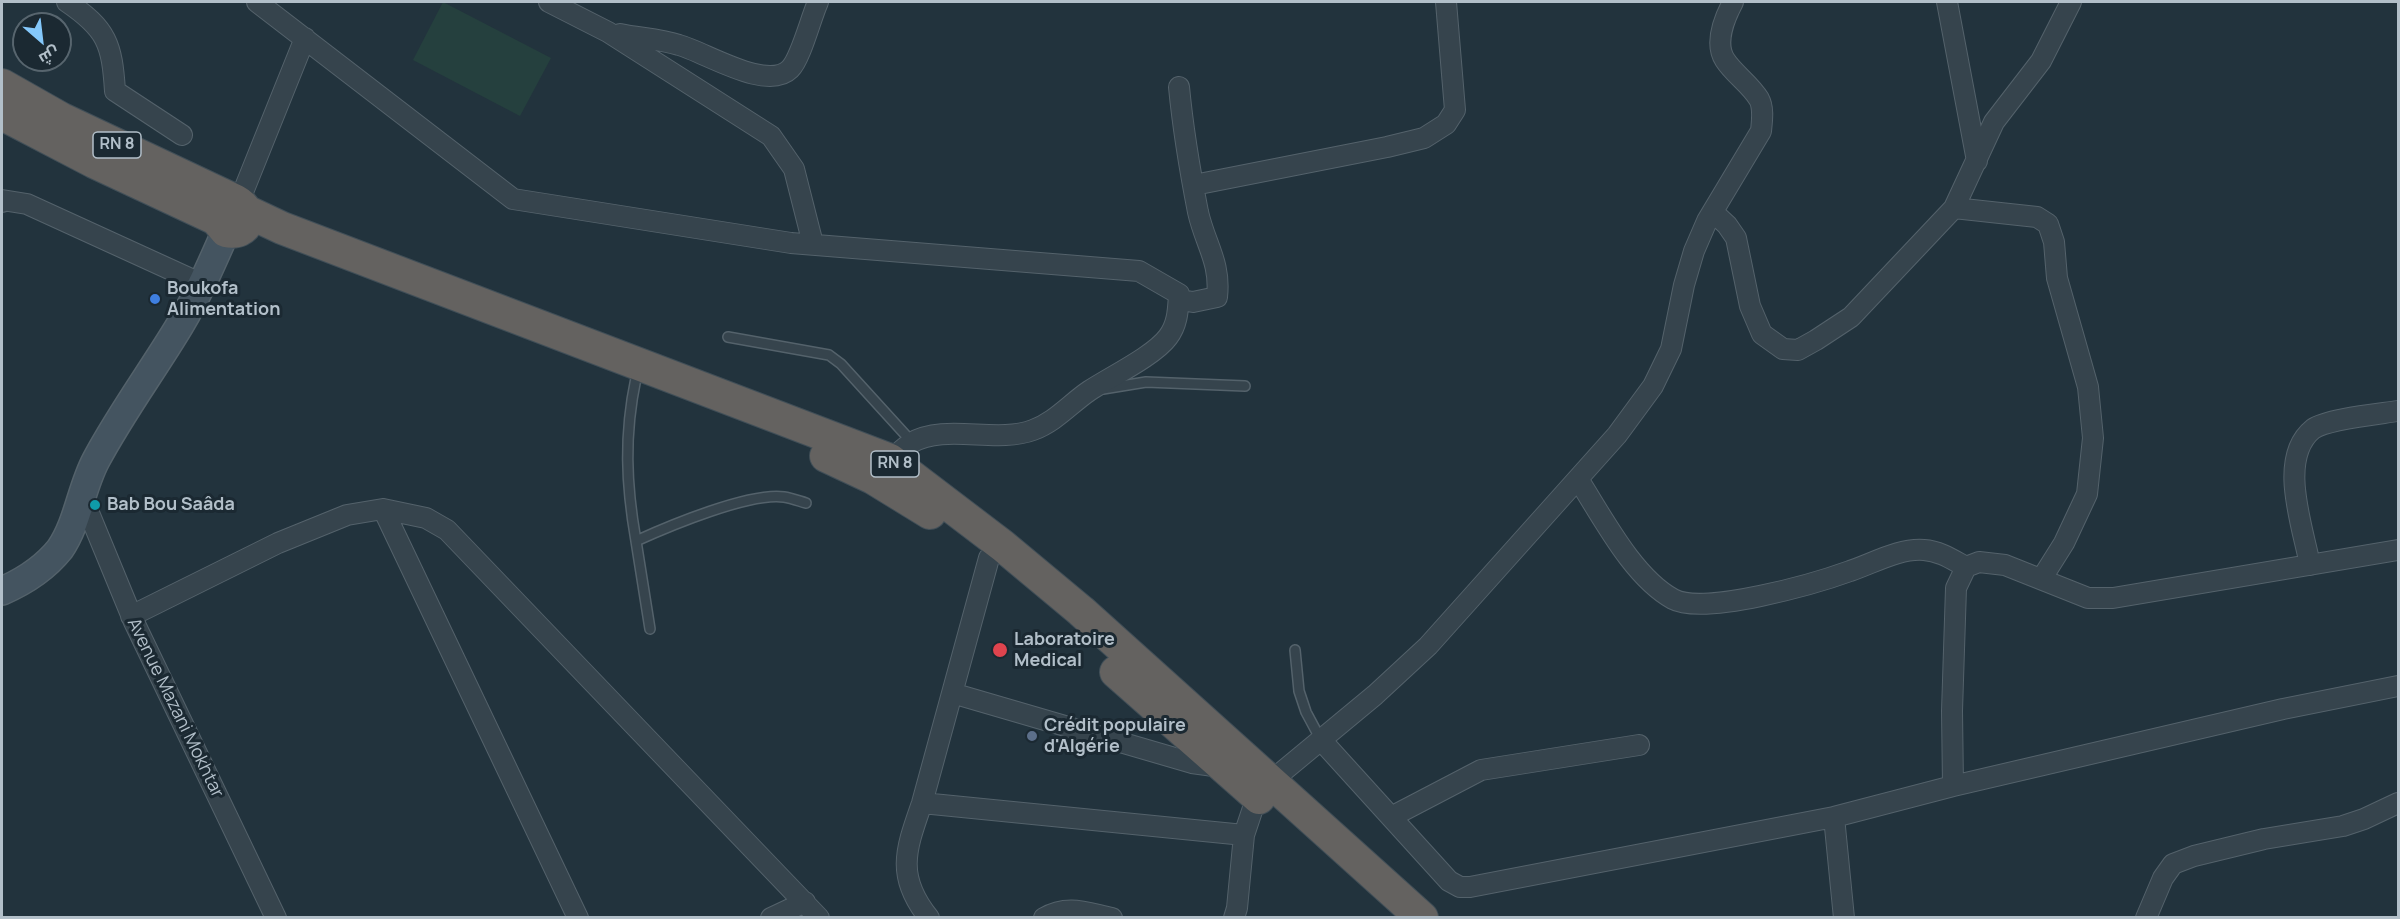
<!DOCTYPE html>
<meta charset="utf-8">
<style>
body{margin:0}
#map{position:relative;width:2400px;height:919px;overflow:hidden;background:#22333d;font-family:Manrope,Cairo,sans-serif}
canvas{display:block}
.frame{position:absolute;inset:0;border:3px solid #b2bfc9;pointer-events:none}
.north{position:absolute;left:12px;top:12px;width:60px;height:60px;box-sizing:border-box;background:#1b2932;border:2px solid #57656e;border-radius:50%;rotate:152deg;font-size:16px;font-weight:700;line-height:24px;text-align:center;color:#b2bfc9}
.north::after{content:'';display:block;margin:auto;width:21px;height:27px;background:#84c8fb;clip-path:polygon(50% 0,100% 100%,50% 72%,0 100%)}
</style>
<div id="map">
<canvas width="2400" height="919"></canvas>
<div class="frame"></div>
<div class="north">ش</div>
</div>
<script>
const g = document.querySelector('canvas').getContext('2d');
g.lineJoin = 'round';
function fill(path, color) {
  g.fillStyle = color;
  g.fill(path, 'evenodd');
}
function stroke(path, color, width, dash) {
  g.strokeStyle = color;
  g.lineWidth = width;
  g.lineCap = dash ? 'butt' : 'round';
  g.setLineDash(dash || []);
  g.stroke(path);
}
function label(font, color, halo, rows, align = 'center') {
  g.font = font + ' Manrope,sans-serif';
  g.lineWidth = 6;
  g.setLineDash([]);
  g.textBaseline = 'middle';
  g.strokeStyle = halo;
  g.fillStyle = color;
  for (const [text, x, y, turn = 0] of rows) {
    g.save();
    g.translate(x, y);
    g.rotate((+turn || 0) * Math.PI / 180);
    g.textAlign = isNaN(turn) ? turn : align;
    if (halo) g.strokeText(text, 0, 0);
    g.fillText(text, 0, 0);
    g.restore();
  }
}
fill(new Path2D(`
 M 443,2 L 551,58 L 520,116 L 413,60 Z`), '#25403e');
const service = new Path2D(`
 M 728,337 L 829,355 L 841,364 L 912,442
 M 636,378 C 624,435 626,484 636,541
 M 1103,389 L 1146,382 L 1245,386
 M 650,629 L 636,541 C 669,526 750,492 784,497 C 791,498 799,501 806,503
 M 1295,650 L 1299,691 L 1306,712 L 1321,740`);
const minor = new Path2D(`
 M 67,2 C 107,29 112,44 115,91 L 182,135
 M 257,2 L 513,199 L 791,243 L 1139,271 L 1179,294 C 1178,309 1178,324 1168,337 C 1154,356 1110,377 1089,391 C 1070,404 1055,422 1033,430 C 996,444 945,423 911,443 C 903,448 897,455 890,460
 M 549,2 L 608,32 L 771,136 L 794,169 L 813,244
 M 1947,2 L 1977,161
 M 620,34 C 639,38 660,39 679,45 C 705,52 767,92 790,69 C 801,58 811,17 818,2
 M 1194,185 L 1387,147 L 1424,138 L 1446,124 L 1455,110 L 1446,2
 M 2,202 L 2,200 L 27,204 L 202,284
 M 239,202 L 305,38
 M 1954,208 L 2037,217 L 2048,224 L 2054,242 L 2057,278 L 2088,387 L 2093,438 L 2087,494 L 2064,543 L 2042,578
 M 1713,212 L 1727,225 L 1736,238 L 1750,306 L 1762,334 L 1783,349 L 1798,350 L 1816,340 L 1851,317 L 1954,208 L 1994,122 L 2041,61 L 2071,2
 M 1179,294 L 1181,300 L 1193,302 L 1217,297 C 1221,262 1205,244 1198,212 C 1190,171 1183,129 1179,87
 M 1578,479 C 1603,518 1633,577 1673,599 C 1704,616 1817,583 1850,571 C 1874,563 1899,548 1924,550 C 1940,551 1953,560 1966,567
 M 82,496 L 134,622 L 276,918
 M 383,509 L 426,518 L 447,530 L 819,918
 M 2310,565 C 2303,527 2277,458 2313,429 C 2327,419 2379,414 2398,411
 M 131,616 L 278,543 L 347,515 L 383,509 L 578,918
 M 952,693 L 1192,763 L 1221,767
 M 1321,740 L 1449,881 L 1460,887 L 1470,887 L 1834,817 L 1953,786 L 2283,709 L 2398,686
 M 1953,786 L 1952,711 L 1956,588 L 1966,567 L 1979,562 L 2005,565 L 2088,598 L 2113,598 L 2398,550
 M 922,803 L 1244,835
 M 1391,817 L 1481,770 L 1639,745
 M 1834,817 L 1844,918
 M 771,918 L 805,902
 M 929,918 C 895,876 906,849 922,803 L 989,558
 M 1044,918 C 1068,904 1087,913 1112,918
 M 1234,918 L 1237,908 L 1244,835 L 1257,796 L 1270,782 L 1375,695 L 1428,646 L 1617,435 L 1653,386 L 1671,349 L 1684,285 L 1694,251 L 1707,221 L 1761,131 C 1762,121 1764,108 1759,99 C 1750,84 1734,74 1725,60 C 1714,43 1725,17 1733,2
 M 2146,918 L 2163,878 L 2173,864 L 2194,856 L 2264,839 L 2343,826 L 2364,819 L 2398,803`);
const secondary = new Path2D(`
 M 2,591 C 25,581 44,569 60,549 C 78,523 81,488 96,460 C 121,413 153,370 180,325 C 198,295 212,263 226,231`);
const trunk = new Path2D(`
 M 2,85 L 62,119 L 236,201
 M 2,114 L 94,162 L 216,219 L 226,231 C 249,236 256,212 236,201 L 225,206 L 217,213 L 216,219
 M 248,212 L 282,228 L 890,460 L 1003,546 L 1081,611 L 1422,918
 M 826,456 L 873,478 L 930,513
 M 1116,672 L 1259,798`);
stroke(service, '#54626b', 12);
stroke(minor, '#54626b', 22);
stroke(secondary, '#54626b', 30);
stroke(trunk, '#414f58', 34);
stroke(service, '#36444d', 9);
stroke(minor, '#36444d', 20);
stroke(secondary, '#445460', 27);
stroke(trunk, '#646260', 32);
for (const [x, y, r, color] of [
 [155,299,6,"#3f7fe0"],
 [95,505,6,"#0f9aa8"],
 [1000,650,8,"#e0444e"],
 [1032,736,6,"#5c6f8a"]
]) {
  const dot = new Path2D();
  dot.arc(x, y, r, 0, 2 * Math.PI);
  g.fillStyle = color;
  g.fill(dot);
  stroke(dot, '#1b2932', 2);
}
for (const [x, y, w] of [
 [117,145,48],
 [895,464,48]
]) {
  const box = new Path2D();
  box.roundRect(x - w / 2, y - 13, w, 26, 4.5);
  g.fillStyle = '#1b2932';
  g.fill(box);
  stroke(box, '#b2bfc9', 1.5);
}
label('bold 16px', '#b2bfc9', null, [
 ["RN 8",117,145],
 ["RN 8",895,464]
]);
label('bold 18px', '#b2bfc9', '#1b2932', [
 ["Boukofa",167,289],
 ["Alimentation",167,310],
 ["Bab Bou Saâda",107,505],
 ["Laboratoire",1014,640],
 ["Medical",1014,661],
 ["Crédit populaire",1044,726],
 ["d'Algérie",1044,747]
], 'left');
label('18px', '#b2bfc9', '#1b2932', [
 ["Avenue Mazani Mokhtar",175,708,64]
]);
</script>
